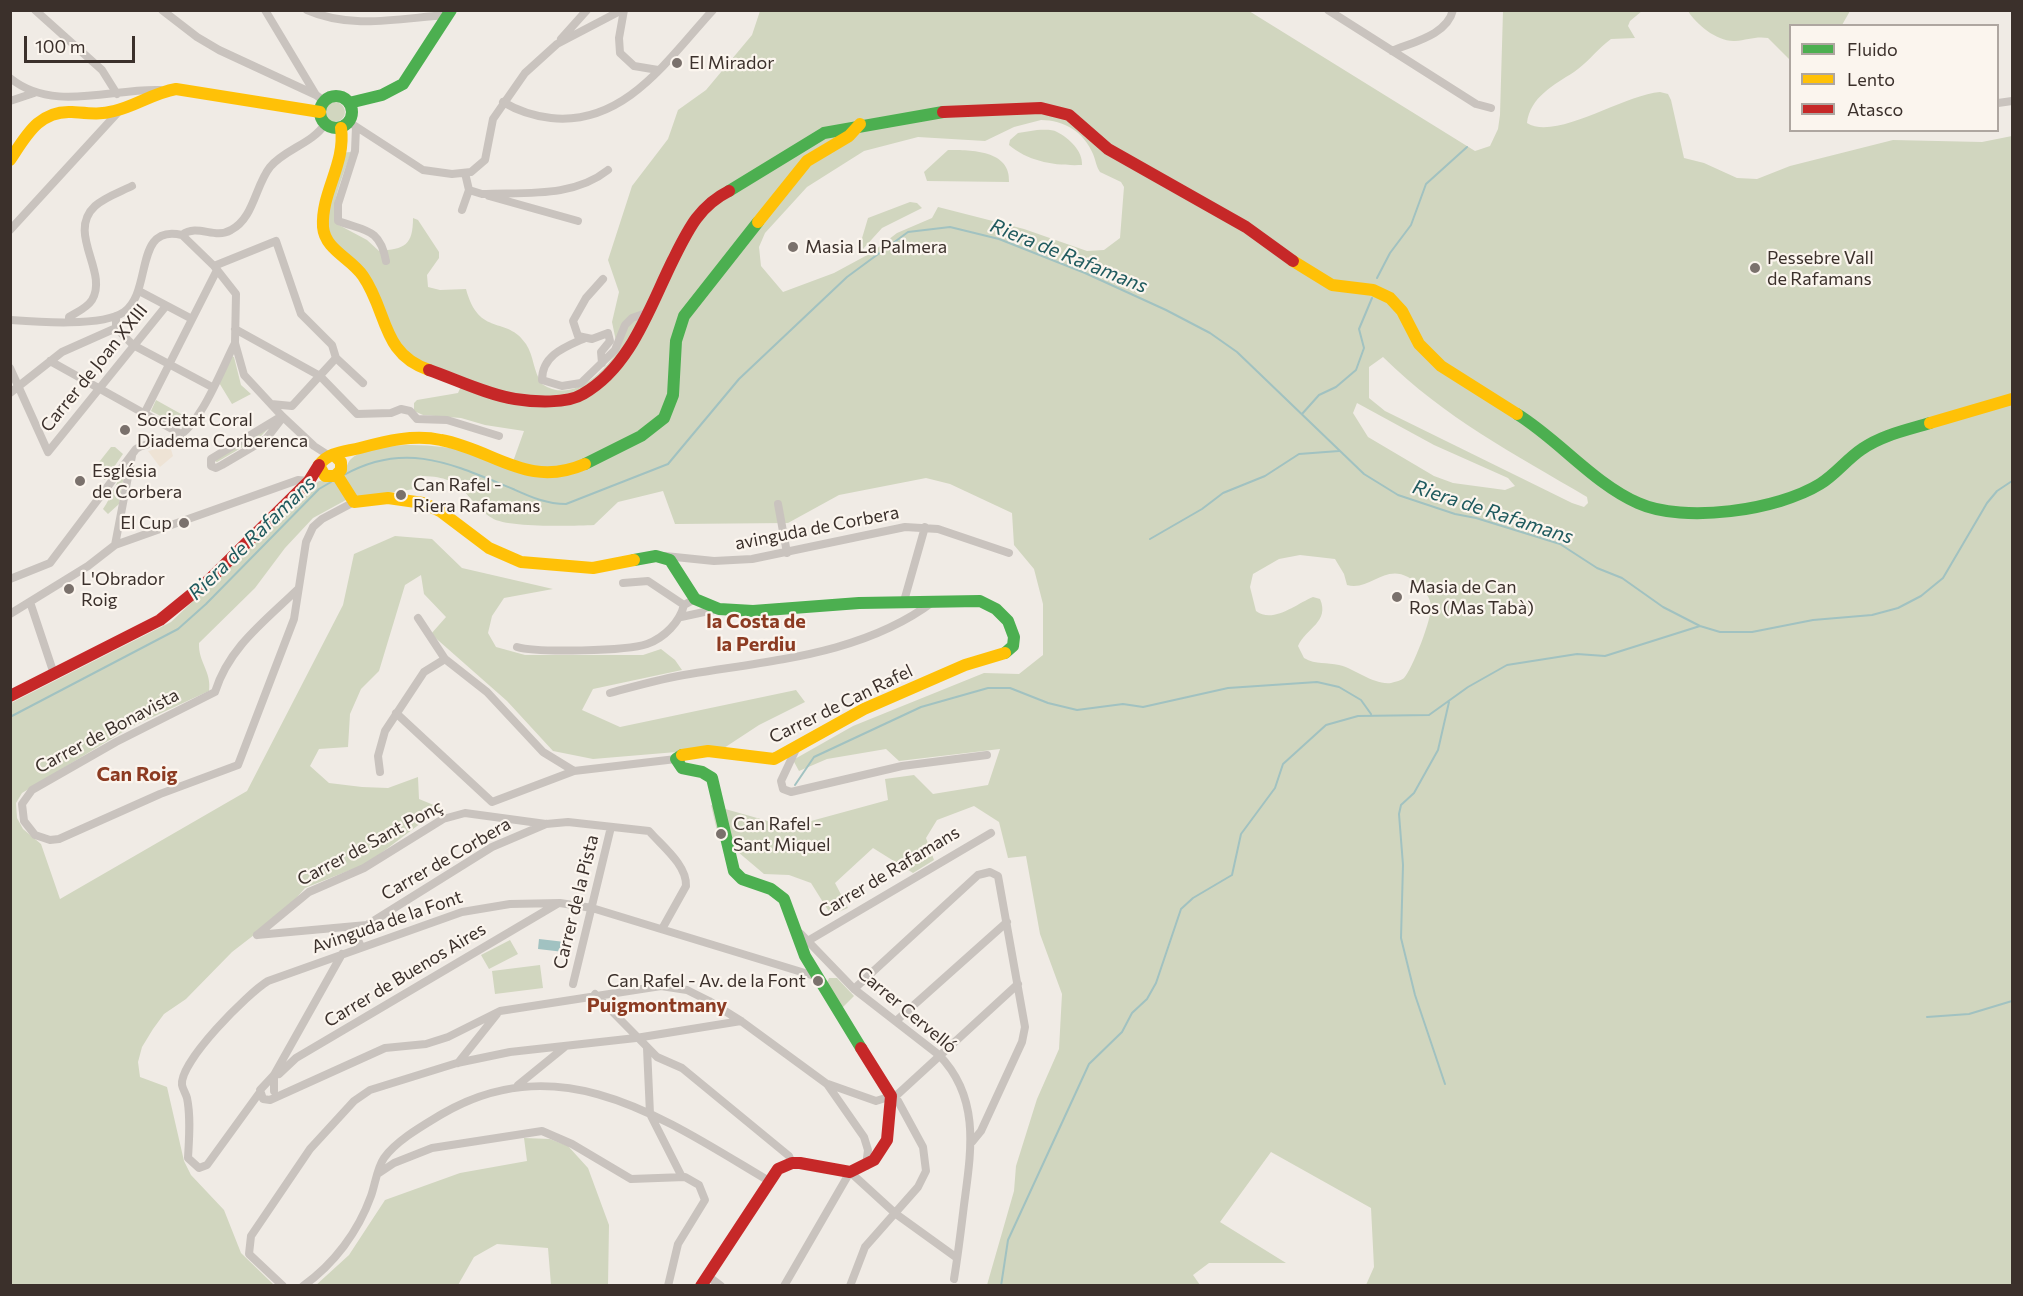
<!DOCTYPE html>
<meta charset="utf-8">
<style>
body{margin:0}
#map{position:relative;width:2023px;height:1296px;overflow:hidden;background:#f0ebe5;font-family:Commissioner,sans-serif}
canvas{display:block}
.frame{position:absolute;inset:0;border:12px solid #3b302b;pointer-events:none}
.legend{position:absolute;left:1789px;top:24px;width:210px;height:108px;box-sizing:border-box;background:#fbf5ee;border:2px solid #aea6a0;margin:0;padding:8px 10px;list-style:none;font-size:18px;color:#3b302b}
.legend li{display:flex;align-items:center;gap:12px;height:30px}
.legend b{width:30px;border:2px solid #aea6a0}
.scale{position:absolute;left:24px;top:36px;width:111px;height:27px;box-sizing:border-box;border:3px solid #3b302b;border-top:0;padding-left:8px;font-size:18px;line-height:21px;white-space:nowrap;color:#3b302b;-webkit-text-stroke:4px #fbf5ee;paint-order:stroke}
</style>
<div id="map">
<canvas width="2023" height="1296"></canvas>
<div class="frame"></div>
<ul class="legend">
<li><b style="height:8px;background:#4caf50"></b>Fluido</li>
<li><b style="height:8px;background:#ffc107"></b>Lento</li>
<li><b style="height:8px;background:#c62828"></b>Atasco</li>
</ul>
<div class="scale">100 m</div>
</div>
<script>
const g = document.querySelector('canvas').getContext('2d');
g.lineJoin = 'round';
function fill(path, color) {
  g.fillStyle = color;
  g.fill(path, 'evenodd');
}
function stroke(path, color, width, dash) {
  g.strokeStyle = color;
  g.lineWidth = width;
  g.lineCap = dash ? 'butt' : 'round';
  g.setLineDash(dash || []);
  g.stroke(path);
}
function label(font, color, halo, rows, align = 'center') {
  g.font = font + ' Commissioner,sans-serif';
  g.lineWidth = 4.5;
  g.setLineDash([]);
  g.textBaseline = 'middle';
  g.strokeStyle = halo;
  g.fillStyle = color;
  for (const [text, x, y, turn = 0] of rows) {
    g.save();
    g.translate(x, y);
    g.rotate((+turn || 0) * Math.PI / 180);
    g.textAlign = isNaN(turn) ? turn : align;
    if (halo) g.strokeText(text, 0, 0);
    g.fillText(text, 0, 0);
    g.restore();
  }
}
fill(new Path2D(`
 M 760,11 L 1249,11 L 1475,151 L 1490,146 L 1498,129 L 1500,115 L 1503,11 L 1642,11 L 1630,21 L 1628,26 L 1635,38 L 1611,39 L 1606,43 C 1595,52 1586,64 1574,72 C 1554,85 1530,97 1527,123 C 1556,141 1623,95 1660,92 L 1668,94 L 1671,100 L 1684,158 L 1704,163 L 1737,178 L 1757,179 L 1790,166 L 1893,140 L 1982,142 L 2012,136 L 2012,1285 L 1366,1285 L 1374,1267 L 1371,1208 L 1271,1152 L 1220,1222 L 1286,1263 L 1209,1263 L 1193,1275 L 1200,1285 L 987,1285 L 1014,1191 L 1016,1166 L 1037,1099 L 1059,1049 L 1062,994 L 1040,934 L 1026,856 L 1008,858 L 999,822 L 974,806 L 937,820 L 926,838 L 934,860 L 913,873 L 873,848 L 835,883 L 848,908 L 831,915 L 811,883 L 789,875 L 764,874 L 718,835 L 711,805 L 789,827 L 888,800 L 885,779 L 914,775 L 933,794 L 988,785 L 1000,749 L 899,761 L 886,749 L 827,759 L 799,771 L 793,760 L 853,726 L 984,673 L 1019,674 L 1043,655 L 1043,604 L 1034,569 L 1014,545 L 1012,513 L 950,484 L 926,478 L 839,495 L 788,523 L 675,524 L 663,491 L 618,502 L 594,525 C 574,526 507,528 492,518 C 463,499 467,477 423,476 L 414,489 L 346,500 L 313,518 L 285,548 L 255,588 L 199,643 C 198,662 212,672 209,691 L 131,727 L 22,793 L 16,803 L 17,818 L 23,829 L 41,844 L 60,899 L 247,791 L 343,605 L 354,554 L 395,536 L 432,539 L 462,568 L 553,589 L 504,598 L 492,616 L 488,633 L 496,647 L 525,655 L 643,655 L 661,649 L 675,660 L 682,670 L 593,689 L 582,710 L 620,727 L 796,690 L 805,702 L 759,725 L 724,748 L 593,759 L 553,751 L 507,701 L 431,634 L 446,617 L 424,594 L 421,575 L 405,585 L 379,671 L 361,689 L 350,714 L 348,747 L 319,749 L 310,766 L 329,783 L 362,787 L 388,788 L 418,777 L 419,799 L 441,808 L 368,863 L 305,888 L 285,911 L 232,952 L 186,999 L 164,1014 L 153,1029 L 142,1047 L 138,1062 L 140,1077 L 167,1087 L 184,1161 L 191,1175 L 224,1210 L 241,1253 L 274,1285 L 11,1286 L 11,703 L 171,622 L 319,481 L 332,482 L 345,477 C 346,471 346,465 350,460 C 371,439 441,444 467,452 C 482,457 496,464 510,470 L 524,431 L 485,425 L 461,418 L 423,415 L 414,411 L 414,403 L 417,400 L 458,393 L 462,384 L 413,368 L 354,271 L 321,240 L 338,153 L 351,152 C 346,169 327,209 337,224 L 367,240 L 379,251 C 405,249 413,245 413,218 L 418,220 L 439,252 L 439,258 L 427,275 L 428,287 L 440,290 L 466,289 C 479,338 507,315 526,344 C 534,356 533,371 542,384 C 571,404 602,374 618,351 L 612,322 L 619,292 L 608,260 L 632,186 L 668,139 L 678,110 L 706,90 L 752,35 ZM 1041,120 C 1064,120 1084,132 1093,154 C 1096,161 1096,166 1100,172 L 1121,182 L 1124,187 L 1120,238 L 1104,250 L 1087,251 L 1024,229 L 938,207 L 932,218 L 897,233 L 871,253 L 834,273 L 783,292 L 761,266 L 759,247 L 765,233 L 807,187 L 864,151 L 918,137 L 985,141 L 1014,127 ZM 1383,357 C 1446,419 1513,453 1587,497 L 1588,503 L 1584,507 L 1572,503 L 1385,411 L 1369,398 L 1369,367 ZM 1357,403 L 1434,445 L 1508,478 L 1515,486 L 1505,490 L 1453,483 L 1434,476 L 1368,437 L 1353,413 ZM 1300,555 L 1335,559 L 1344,574 L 1347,585 C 1370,591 1384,564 1408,577 C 1419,583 1429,593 1431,605 C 1433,616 1412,670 1404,678 C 1402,680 1395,682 1391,683 C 1373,685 1356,669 1339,665 C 1327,662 1316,665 1304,658 L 1298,646 C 1306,628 1330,622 1320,599 L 1313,597 C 1296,604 1273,624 1256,611 L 1250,587 L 1253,574 L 1279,559 Z
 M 1688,11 L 1850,11 L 1842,25 L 1790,26 L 1790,60 L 1768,38 C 1756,36 1747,40 1735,41 C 1717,42 1696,24 1688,11 Z
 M325 112a10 10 0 1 1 20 0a10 10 0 1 1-20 0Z
 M 1037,130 C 1043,130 1052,129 1057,132 C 1069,138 1083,151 1082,165 C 1056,166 1029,162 1009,145 L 1010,140 L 1018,133 Z
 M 948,150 C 971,150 1011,150 1009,182 L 927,181 L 924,172 Z
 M 910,202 L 917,203 L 922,208 L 882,228 L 863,249 L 860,245 L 868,218 Z
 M 231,356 L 234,357 L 241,385 L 251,394 L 232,404 L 218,381 Z
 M 156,400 L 190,419 L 185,429 L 151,411 Z
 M 269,428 L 260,437 L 217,462 L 214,461 Z
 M 111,447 L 115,447 L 123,454 L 105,480 L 92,471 Z
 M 125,470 L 119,504 L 108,514 L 103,509 C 112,496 115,483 125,470 Z
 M 510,940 L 518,954 L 489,969 L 481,955 Z
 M 540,965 L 543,988 L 495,994 L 492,971 Z
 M 829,978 L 837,978 L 854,996 L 842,1008 L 827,983 Z
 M 524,1138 L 550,1139 L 568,1146 L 588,1168 L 609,1225 L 608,1285 L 551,1285 L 548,1248 L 497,1244 L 474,1257 L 458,1285 L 315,1286 L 349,1255 L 385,1200 L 460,1173 L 527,1161 Z`), '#d1d6bf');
fill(new Path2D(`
 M 170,446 L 173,456 L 160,467 L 148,451 Z`), '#eee3d5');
fill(new Path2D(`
 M 539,939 L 565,942 L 564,952 L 538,949 Z`), '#a1c2c1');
stroke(new Path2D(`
 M 1377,278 L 1390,253 L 1411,225 L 1426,184 L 1467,147
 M 1302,414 L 1319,395 L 1336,387 L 1356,370 L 1364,348 L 1359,329 L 1372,298
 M 344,475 C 406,440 454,465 513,489 C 531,497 546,504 566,504 L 668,464 L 739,379 L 847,277 L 908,232 L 950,227 L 999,239 L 1085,273 L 1166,310 L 1210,333 L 1237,352 L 1364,474 L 1398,495 L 1455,514 L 1476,518 L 1560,544 L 1597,568 L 1622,578 L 1663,607 L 1700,626 L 1720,632 L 1752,632 L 1813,620 L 1872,615 L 1898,608 L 1921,596 L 1943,578 L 1987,503 L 1997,491 L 2012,481
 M 1150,539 L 1202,509 L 1223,493 L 1265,476 L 1299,454 L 1339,451
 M 10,717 L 178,629 L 206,604 L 319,489 L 331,482
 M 795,785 L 814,757 L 921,707 L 988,688 L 1010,688 L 1048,703 L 1077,710 L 1123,704 L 1143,707 L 1228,688 L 1317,682 L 1339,687 L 1361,700 L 1371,714
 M 1927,1017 L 1969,1014 L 2012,1001
 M 1445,1084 L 1415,995 L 1401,938 L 1403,865 L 1399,814 L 1401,805 L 1414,793 L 1438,750 L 1449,702
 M 1001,1286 L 1008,1240 L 1089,1064 L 1122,1032 L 1132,1013 L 1147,999 L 1156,983 L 1181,909 L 1193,898 L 1232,875 L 1241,834 L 1275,788 L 1283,764 L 1326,725 L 1358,716 L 1429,715 L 1468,687 L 1507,665 L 1577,654 L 1605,656 L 1700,626`), '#a1c2c1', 2);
stroke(new Path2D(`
 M 35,10 L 102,70 L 117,94
 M 162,10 L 197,37 L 219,50 L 316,95
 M 265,10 L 316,95 L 324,101
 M 307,10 C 352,30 400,18 448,15
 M 624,10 L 619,38 L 620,53 L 634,66 L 658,70
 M 1328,10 L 1476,104 L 1491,108
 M 561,39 L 587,10
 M 1392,51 C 1413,42 1447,35 1453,10
 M 10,78 C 53,113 111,88 160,90
 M 10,101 L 34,93
 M 503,102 C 518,111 534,116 551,118 C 625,126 668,59 713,10
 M 1998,103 L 2012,101
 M 349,122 L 423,170 L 452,174 L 471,172 L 485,160 L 493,119 L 525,73 L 557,44 L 622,10
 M 356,127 L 355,151 L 338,204 L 338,221 C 365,231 380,228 386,261
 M 465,173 L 469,190 L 482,194 C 525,192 573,198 608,170
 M 489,196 L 578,221
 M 462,210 L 469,190
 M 10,230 L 121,109
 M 182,235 C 198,223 214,240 231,230 C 254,218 255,186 270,167 C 285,149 312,144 325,124
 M 214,266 L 276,241 L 301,314 L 332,345 L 336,358 L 363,383
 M 139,291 L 192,319
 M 116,316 L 116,328 L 133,345 L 212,387
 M 10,320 C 37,322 102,327 124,312 C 153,292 133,223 182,235 L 214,266 L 236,294 L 235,343 L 244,375 L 282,416 L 314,446 L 328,455
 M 69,322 L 69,317 C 77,312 87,308 92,300 C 109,272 66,233 95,206 C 105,197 120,192 132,186
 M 235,329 L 320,376 L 357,414 L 391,413 L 401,409 L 410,411 L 417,419 L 447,420 L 499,436
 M 585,338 C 565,347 542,355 542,380 L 562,386 L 581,383 L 615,350 L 625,325 L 632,318 L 649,312
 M 50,361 L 181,434
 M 602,363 L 601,352 L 610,341 L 608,333 L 592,339 L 578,336 L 573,321 L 586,298 L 603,279
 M 10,368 L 48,452 L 166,306
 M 10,393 L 62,352 L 116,328
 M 271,404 L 292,406 L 336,358
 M 144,414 L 217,270
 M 282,416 L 211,459 L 211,466 L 216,468 L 222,465 L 266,439 L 283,417
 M 778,504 L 787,553
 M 115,545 L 132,456
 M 665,556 L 714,561 L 752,559 L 905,527 L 938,529 L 1009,553
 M 10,579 L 50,563 L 136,449 C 149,440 163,445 176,438 C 202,423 221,370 235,343
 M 623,583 L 648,581 L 684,605
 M 298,589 C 265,621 229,647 215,692 L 116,742 L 32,790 L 22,804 L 24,821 L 35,835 L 50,840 L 59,839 L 160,794 L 238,765 L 294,619 L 306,542 L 313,527 L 322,519 L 354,502
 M 904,601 L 925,527
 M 30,602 L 54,674
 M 10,614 L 88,566 L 115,545 L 298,480 L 309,481
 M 681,617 L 718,609
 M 418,618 L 445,659
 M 517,647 C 537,653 627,651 647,644 C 664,638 680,622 684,605 L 695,599
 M 610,693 C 636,686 663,678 690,674 C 774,660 864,654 934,601
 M 396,713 L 492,802 L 574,771
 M 797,747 L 781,781 L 783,789 L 791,792 L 902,766 L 987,755
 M 380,772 L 378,756 L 385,731 L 424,672 L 445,659 L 487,692 L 543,752 L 574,771 L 676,759
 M 353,928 L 361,947
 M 801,934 L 854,989 L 939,1055 C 981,1098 971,1152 964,1205 C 961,1230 958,1255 954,1279
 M 257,935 L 309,892 L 364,868 L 443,819 L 465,813 L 546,824 L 568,822 L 649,831 C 662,846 687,865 686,886 L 662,929
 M 257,935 L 367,925 L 492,847 L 546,824
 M 806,942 L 991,833
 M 342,954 L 274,1075 L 260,1090 L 263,1099 L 270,1100 L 385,1048 L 426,1044 L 448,1037 L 500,1011 L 661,986 L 687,990 L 709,1001 L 741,1021 L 827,1084 L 864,1137 L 868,1150 L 866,1166
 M 573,984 L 611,827
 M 854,989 L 978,875 L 990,872 L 998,876 L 1025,1027 L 1022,1042 L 981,1131 L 972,1142
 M 595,994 L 657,1057 L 682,1068 L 789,1156 L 792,1163
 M 896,1021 L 1007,922
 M 647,1048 L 650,1114 L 682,1177
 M 458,1063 L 497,1014
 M 279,1074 L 296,1058 L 557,904
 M 274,1075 L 274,1091
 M 828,1084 L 876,1101 L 898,1094 L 1018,984
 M 518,1085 L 566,1046
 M 260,1092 L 207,1165 L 199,1168 L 188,1158 C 189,1139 191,1117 187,1098 C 186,1094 183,1090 182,1085 C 179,1062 248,993 268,981 L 462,912 L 510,904 L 560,903 L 592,908 L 818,977
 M 379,1173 L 394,1163 L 432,1148 L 542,1131 L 572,1144 L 631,1179 L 685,1177 L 699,1185 L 705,1200 L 678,1244 L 668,1286
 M 708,1276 L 721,1286
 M 283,1286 L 249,1254 L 251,1236 L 310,1149 L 354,1101 L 370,1090 L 457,1063 L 510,1052 L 636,1038 L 741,1021
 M 303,1286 C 334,1264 358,1232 371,1196 C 375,1185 377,1168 384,1158 C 397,1140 424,1125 442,1114 C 561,1044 666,1120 769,1181
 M 784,1286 L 850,1172 L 896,1214 L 957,1258
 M 850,1286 L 865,1247 L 918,1187 L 926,1171 L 923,1147 L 898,1101 L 891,1096`), '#c9c3be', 8);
stroke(new Path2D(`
 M320 112a16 16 0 1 1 32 0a16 16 0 1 1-32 0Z
 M 349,103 L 382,95 L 403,84 L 451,10
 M 729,191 L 824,133 L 943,112
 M 1517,414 C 1559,440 1593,483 1638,503 C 1684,524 1778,510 1820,484 C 1835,475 1847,459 1862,449 C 1882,435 1907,430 1930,423
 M 585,464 L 641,436 L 664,418 L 673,395 L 676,341 L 684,316 L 758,222
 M 634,560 L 656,556 L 670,560 L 695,599 L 719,609 L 753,611 L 859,603 L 980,601 L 996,609 L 1008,621 L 1014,637 L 1013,646 L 1005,653
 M 682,755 L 676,759 L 682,768 L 702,772 L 712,778 L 734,871 L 742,879 L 771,889 L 784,899 L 805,956 L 861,1048`), '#4caf50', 12);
stroke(new Path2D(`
 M 341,128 C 346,164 321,192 323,227 C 325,250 351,258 363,276 C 388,312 381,354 429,370
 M 10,160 C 26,136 39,110 72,112 C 87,113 100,115 114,111 C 136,106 153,93 176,89 L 320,112
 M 758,222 L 807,161 L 849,136 L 860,124
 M 1293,261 L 1332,285 L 1373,290 L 1390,298 L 1402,311 L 1419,344 L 1441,366 L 1517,414
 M 1930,423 L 2012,399
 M 335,456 L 341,462 L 341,470 L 335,476 L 325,476 L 319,465 C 329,452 344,452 360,448 C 386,441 414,434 441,440 C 495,450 527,489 585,464
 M 337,475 L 354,502 L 388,498 L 423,503 L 440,511 L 489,548 L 521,562 L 593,568 L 634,560
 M 682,755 L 708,751 L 774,759 L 864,709 L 965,665 L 1005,653`), '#ffc107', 12);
stroke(new Path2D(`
 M 943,112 L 1041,108 L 1069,115 L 1108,149 L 1246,227 L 1293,261
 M 429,370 C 455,379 488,395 515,399 C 534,402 567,404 583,394 C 631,367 650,306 673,260 C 688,230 699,206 729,191
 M 10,696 L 160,620 L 208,581 L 309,481 L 319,465
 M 701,1286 L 778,1169 L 792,1163 L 800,1163 L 850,1172 L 874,1160 L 887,1140 L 891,1096 L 861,1048`), '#c62828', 12);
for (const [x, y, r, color] of [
 [677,63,6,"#7a716c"],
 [793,247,6,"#7a716c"],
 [1755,268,6,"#7a716c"],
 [125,430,6,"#7a716c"],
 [80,481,6,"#7a716c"],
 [401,495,6,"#7a716c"],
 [184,523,6,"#7a716c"],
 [69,589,6,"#7a716c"],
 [1397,597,6,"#7a716c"],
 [721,834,6,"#7a716c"],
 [818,981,6,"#7a716c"]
]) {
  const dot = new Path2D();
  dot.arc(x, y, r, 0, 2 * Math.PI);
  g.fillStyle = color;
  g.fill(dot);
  stroke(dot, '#fbf5ee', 2);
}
label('18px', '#3b302b', '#fbf5ee', [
 ["El Mirador",689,63],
 ["Masia La Palmera",805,247],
 ["Pessebre Vall",1767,258],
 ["de Rafamans",1767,279],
 ["Societat Coral",137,420],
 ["Diadema Corberenca",137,441],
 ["Església",92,471],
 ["de Corbera",92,492],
 ["Can Rafel -",413,485],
 ["Riera Rafamans",413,506],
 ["El Cup",172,523,"right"],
 ["L'Obrador",81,579],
 ["Roig",81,600],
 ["Masia de Can",1409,587],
 ["Ros (Mas Tabà)",1409,608],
 ["Can Rafel -",733,824],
 ["Sant Miquel",733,845],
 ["Can Rafel - Av. de la Font",806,981,"right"]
], 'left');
label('18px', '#3b302b', '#fbf5ee', [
 ["Carrer de Joan XXIII",94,368,-51],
 ["avinguda de Corbera",817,528,-11],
 ["Carrer de Can Rafel",841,704,-26],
 ["Carrer de Bonavista",107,731,-28],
 ["Carrer de Sant Ponç",370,843,-28],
 ["Carrer de Corbera",446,859,-30],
 ["Carrer de Rafamans",889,872,-31],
 ["Carrer de la Pista",576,902,-76],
 ["Avinguda de la Font",387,922,-19],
 ["Carrer de Buenos Aires",405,975,-31],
 ["Carrer Cervelló",907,1010,40]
]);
label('italic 20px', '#1f5a5e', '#fbf5ee', [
 ["Riera de Rafamans",1069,256,22],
 ["Riera de Rafamans",1493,512,18],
 ["Riera de Rafamans",252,538,-44]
]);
label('bold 20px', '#8c3b22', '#fbf5ee', [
 ["la Costa de",756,621],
 ["la Perdiu",756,644],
 ["Can Roig",137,774],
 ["Puigmontmany",657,1005]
]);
</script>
